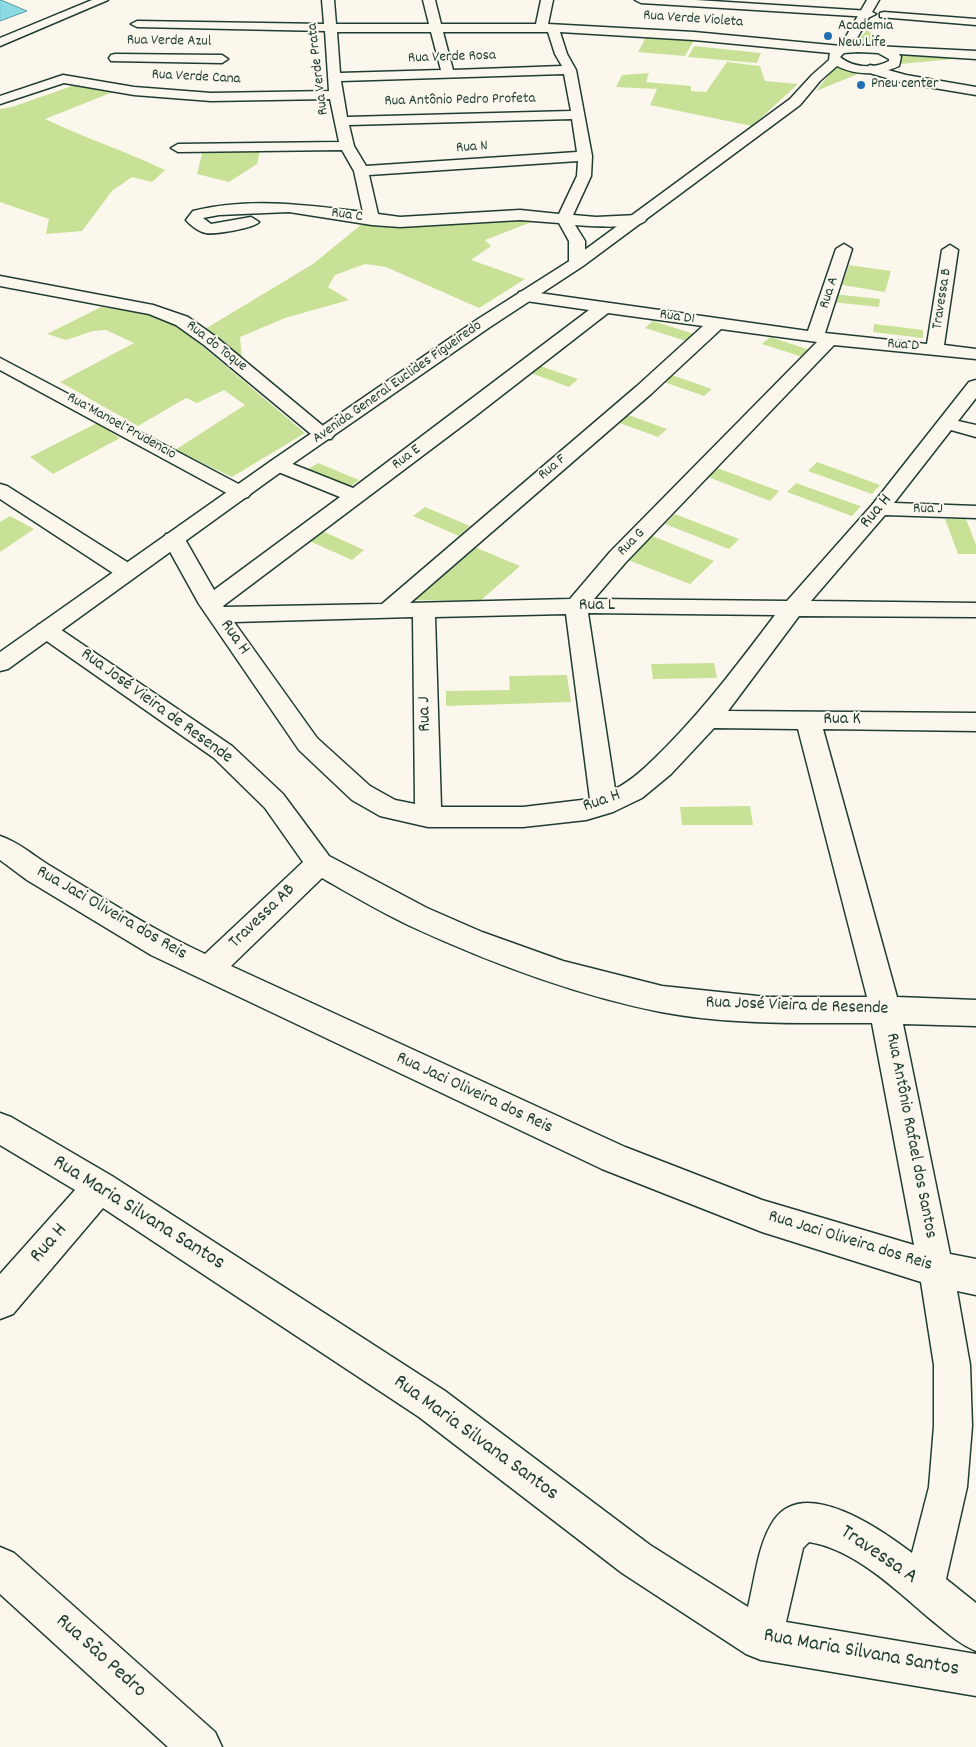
<!DOCTYPE html>
<meta charset="utf-8">
<style>
body{margin:0}
canvas{display:block;background:#fbf7ec}
</style>
<canvas width="976" height="1747"></canvas>
<script>
const g = document.querySelector('canvas').getContext('2d');
g.lineJoin = 'round';
function fill(path, color) {
  g.fillStyle = color;
  g.fill(path, 'evenodd');
}
function stroke(path, color, width, dash) {
  g.strokeStyle = color;
  g.lineWidth = width;
  g.lineCap = dash ? 'butt' : 'round';
  g.setLineDash(dash || []);
  g.stroke(path);
}
function label(font, color, halo, rows, align = 'center') {
  g.font = font + ' Dekko,sans-serif';
  g.lineWidth = 4;
  g.setLineDash([]);
  g.textBaseline = 'middle';
  g.strokeStyle = halo;
  g.fillStyle = color;
  for (const [text, x, y, turn = 0] of rows) {
    g.save();
    g.translate(x, y);
    g.rotate((+turn || 0) * Math.PI / 180);
    g.textAlign = isNaN(turn) ? turn : align;
    if (halo) g.strokeText(text, 0, 0);
    g.fillText(text, 0, 0);
    g.restore();
  }
}
fill(new Path2D(`
 M 867,30 L 888,48 L 851,47 Z
 M 646,37 L 694,40 L 685,56 L 638,52 Z
 M 694,46 L 761,53 L 757,63 L 688,57 Z
 M 912,51 L 976,57 L 900,64 L 901,61 L 894,54 Z
 M 727,62 L 760,66 L 765,81 L 798,84 L 752,126 L 650,105 L 657,89 L 616,87 L 622,75 L 649,73 L 646,82 L 691,86 L 691,91 L 706,92 Z
 M 837,65 L 863,72 L 816,91 Z
 M 75,85 L 113,92 L 45,119 C 84,138 126,151 165,170 L 152,182 L 132,177 L 112,191 L 82,231 L 46,234 L 49,219 L 0,202 L 0,109 L 12,107 Z
 M 203,150 L 260,150 L 257,164 L 229,182 L 197,174 Z
 M 537,220 L 485,240 L 491,246 L 471,260 L 525,279 L 479,308 L 386,267 L 365,264 L 335,275 L 328,287 L 349,300 L 285,318 L 240,337 L 242,358 L 205,329 L 313,264 L 362,224 L 405,227 Z
 M 849,265 L 891,271 L 885,292 L 842,285 Z
 M 833,294 L 880,299 L 879,307 L 832,302 Z
 M 101,307 L 148,314 L 176,324 L 305,433 L 232,477 L 175,450 L 245,405 L 224,390 L 197,403 L 186,398 L 138,426 L 60,382 L 134,343 L 106,330 L 93,331 L 66,340 L 47,334 Z
 M 653,321 L 694,334 L 686,341 L 645,328 Z
 M 874,324 L 923,330 L 923,338 L 873,332 Z
 M 770,337 L 813,351 L 806,358 L 762,344 Z
 M 537,365 L 578,379 L 569,387 L 528,372 Z
 M 669,374 L 712,389 L 704,396 L 661,381 Z
 M 623,413 L 667,429 L 658,437 L 614,421 Z
 M 97,423 L 120,438 L 53,474 L 30,457 Z
 M 817,462 L 880,485 L 872,494 L 808,471 Z
 M 318,463 L 359,480 L 347,489 L 305,471 Z
 M 717,468 L 779,491 L 770,501 L 708,477 Z
 M 796,483 L 860,506 L 861,506 L 852,516 L 787,492 Z
 M 425,507 L 470,526 L 459,536 L 413,516 Z
 M 675,514 L 739,539 L 729,549 L 665,524 Z
 M 10,516 L 34,529 L 0,552 L 0,522 Z
 M 945,519 L 966,519 L 976,545 L 976,554 L 958,554 Z
 M 320,530 L 364,550 L 352,560 L 307,540 Z
 M 650,535 L 714,561 L 690,584 L 628,560 Z
 M 472,546 L 520,566 L 480,601 L 405,600 Z
 M 714,663 L 717,678 L 653,679 L 651,664 Z
 M 567,675 L 571,702 L 446,706 L 446,691 L 510,690 L 509,676 Z
 M 750,806 L 753,825 L 682,825 L 680,807 Z`), '#c8e197');
const water = new Path2D(`
 M 0,0 L 1,0 L 27,11 L 0,21 Z`);
fill(water, '#8adbe3');
stroke(water, '#5f9c9d', 1);
const street = new Path2D(`
 M 322,0 L 334,0 L 336,24 L 429,24 L 423,0 L 435,0 L 441,24 L 536,24 L 541,0 L 553,0 L 548,24 L 694,32 L 841,46 L 847,50 L 841,54 L 694,40 L 560,32 L 567,54 L 576,70 L 592,156 L 591,176 L 573,215 L 596,217 L 638,215 L 646,220 C 639,230 588,226 575,225 L 585,241 L 585,263 L 577,268 L 569,263 L 569,241 L 559,223 L 520,220 L 400,227 L 372,225 L 289,212 L 219,215 L 203,218 L 211,224 L 251,217 L 259,222 C 255,228 213,235 206,233 C 199,232 190,225 186,220 L 193,211 C 249,197 306,205 363,212 L 354,171 L 342,150 L 178,152 L 171,148 L 178,144 L 339,142 L 330,99 L 211,101 L 134,95 L 64,83 L 0,104 L 0,96 L 63,75 L 134,87 L 211,93 L 329,91 L 325,31 L 137,27 L 131,24 L 137,21 L 324,24 ZM 337,32 L 431,32 L 441,70 L 340,73 ZM 443,32 L 548,32 L 555,54 L 562,66 L 453,70 ZM 564,74 L 571,111 L 347,117 L 341,81 ZM 572,119 L 577,152 L 366,166 L 354,146 L 349,125 ZM 578,161 L 577,176 L 559,214 L 520,210 L 400,217 L 378,214 L 369,175 Z
 M 635,0 L 696,0 L 870,11 L 876,14 L 870,17 L 641,3 Z
 M 884,12 L 976,19 L 976,25 L 880,17 L 880,13 Z
 M 115,54 L 222,55 L 228,59 L 222,63 L 111,61 L 109,58 L 111,55 Z
 M 844,244 L 852,249 L 825,333 L 927,344 L 942,250 L 950,245 L 958,250 L 944,345 L 976,349 L 976,359 L 834,345 L 626,562 L 594,599 L 787,601 L 872,505 L 969,382 L 976,380 L 976,398 L 958,421 L 976,425 L 976,437 L 951,430 L 894,503 L 976,506 L 976,518 L 885,515 L 811,601 L 976,603 L 976,617 L 799,616 L 728,711 L 976,713 L 976,731 L 823,729 L 897,997 L 976,1000 L 976,1026 L 903,1024 L 950,1254 L 976,1259 L 976,1295 L 957,1291 L 970,1365 L 972,1426 L 967,1487 L 946,1579 L 976,1603 L 976,1651 C 957,1643 944,1630 929,1618 C 895,1589 854,1549 809,1542 L 803,1548 L 786,1622 L 976,1654 L 976,1696 L 761,1660 L 746,1654 L 622,1573 L 419,1417 L 103,1208 L 13,1314 L 0,1319 L 0,1274 L 75,1190 L 0,1145 L 0,1113 L 11,1117 L 112,1176 L 445,1391 L 650,1545 L 748,1607 C 755,1579 758,1543 774,1520 C 805,1475 883,1531 912,1553 L 929,1487 L 934,1426 L 934,1365 L 921,1282 L 762,1232 L 602,1169 L 151,955 L 27,880 L 0,860 L 0,836 C 19,842 35,857 52,867 C 102,897 151,929 205,954 L 303,862 L 265,808 L 214,758 L 38,635 L 35,630 L 38,625 L 46,622 L 54,625 L 232,746 L 283,794 L 329,856 L 427,908 L 482,932 L 563,961 L 662,986 L 767,997 L 867,997 L 798,729 L 714,728 L 671,774 L 642,798 L 613,812 L 586,820 L 523,827 L 428,827 L 380,816 L 352,800 L 299,750 L 199,604 L 163,539 L 166,534 L 174,533 L 182,534 L 214,590 L 340,497 L 271,469 L 268,465 L 271,461 L 285,461 L 353,488 L 589,310 L 519,300 L 517,296 L 519,292 L 525,291 L 808,331 L 836,249 ZM 608,313 L 703,326 L 637,386 L 382,604 L 224,607 L 223,606 L 474,417 ZM 721,329 L 817,342 L 610,552 L 570,599 L 410,603 L 651,394 ZM 588,613 L 775,615 C 741,660 707,705 668,745 C 652,761 635,779 615,789 ZM 566,614 L 590,799 L 523,807 L 441,807 L 435,617 ZM 413,617 L 415,804 L 395,800 L 370,786 L 317,738 L 234,622 ZM 322,878 C 350,894 379,911 408,925 C 488,962 575,995 661,1012 C 729,1025 804,1023 872,1023 L 914,1245 L 762,1200 L 625,1147 L 231,966 Z
 M 0,276 L 153,305 L 188,317 L 216,337 L 334,435 L 331,439 L 317,439 L 204,345 L 176,325 L 149,314 L 0,286 Z
 M 0,358 L 248,489 L 251,493 L 248,497 L 241,499 L 234,497 L 0,370 Z
 M 0,484 L 7,486 L 135,567 L 138,572 L 135,577 L 127,579 L 119,577 L 0,499 Z
 M 0,1547 L 14,1553 L 215,1732 L 222,1747 L 168,1747 L 0,1594 Z`);
const secondary = new Path2D(`
 M 92,0 L 108,0 L 0,46 L 0,38 Z
 M 870,65 L 906,75 L 976,87 L 976,95 L 904,83 L 866,72 L 864,69 Z`);
const primary = new Path2D(`
 M 867,0 L 879,0 L 853,45 L 976,51 L 976,59 L 899,54 L 901,57 L 899,66 C 880,75 857,76 837,66 L 820,81 L 800,105 L 583,266 L 490,327 L 285,469 L 8,669 L 0,671 L 0,652 L 271,461 L 478,319 L 571,260 L 790,99 L 812,75 L 829,60 L 830,52 L 840,47 ZM 858,52 L 878,53 L 889,59 L 889,61 C 874,69 853,68 840,57 L 844,53 Z`);
stroke(street, '#1f3d34', 3);
stroke(secondary, '#1f3d34', 3);
stroke(primary, '#1f3d34', 3);
fill(street, '#fbf7ec');
fill(secondary, '#fbf7ec');
fill(primary, '#fbf7ec');
for (const [x, y, r, color] of [
 [828,36,5,"#1f6fb2"],
 [861,85,5,"#1f6fb2"]
]) {
  const dot = new Path2D();
  dot.arc(x, y, r, 0, 2 * Math.PI);
  g.fillStyle = color;
  g.fill(dot);
  stroke(dot, '#fbf7ec', 2);
}
label('15px', '#1f3d34', '#fbf7ec', [
 ["Rua Verde Violeta",693,20,4],
 ["Rua Verde Azul",169,42,1],
 ["Rua Verde Rosa",452,58,-2],
 ["Rua Verde Prata",319,69,-97],
 ["Rua Verde Cana",196,78,3],
 ["Rua Antônio Pedro Profeta",460,101,-1],
 ["Rua N",472,148,-4],
 ["Rua C",347,216,8],
 ["Rua A",830,293,-72],
 ["Travessa B",943,299,-81],
 ["Rua D1",677,318,8],
 ["Rua D",903,346,5],
 ["Rua do Toque",216,347,38],
 ["Avenida General Euclides Figueiredo",398,383,-35],
 ["Rua Manoel Prudencio",121,427,29],
 ["Rua E",407,458,-37],
 ["Rua F",553,468,-40],
 ["Rua J",928,510,1],
 ["Rua G",632,543,-45]
]);
label('15px', '#1f3d34', '#fbf7ec', [
 ["Academia",838,27],
 ["New Life",838,44],
 ["Pneu center",871,85]
], 'left');
label('18px', '#1f3d34', '#fbf7ec', [
 ["Rua H",877,512,-50],
 ["Rua L",597,607],
 ["Rua H",234,638,55],
 ["Rua José Vieira de Resende",156,707,36],
 ["Rua J",426,714,-91],
 ["Rua K",842,721],
 ["Rua H",602,802,-19],
 ["Rua Jaci Oliveira dos Reis",111,914,30],
 ["Travessa AB",263,917,-44],
 ["Rua José Vieira de Resende",797,1007,2],
 ["Rua Jaci Oliveira dos Reis",474,1094,25],
 ["Rua Antônio Rafael dos Santos",910,1136,79],
 ["Rua Jaci Oliveira dos Reis",850,1242,17]
]);
label('21px', '#1f3d34', '#fbf7ec', [
 ["Rua Maria Silvana Santos",138,1214,32],
 ["Rua H",50,1244,-49],
 ["Rua Maria Silvana Santos",475,1439,36],
 ["Travessa A",878,1556,34],
 ["Rua Maria Silvana Santos",861,1654,10],
 ["Rua São Pedro",100,1657,42]
]);
</script>
